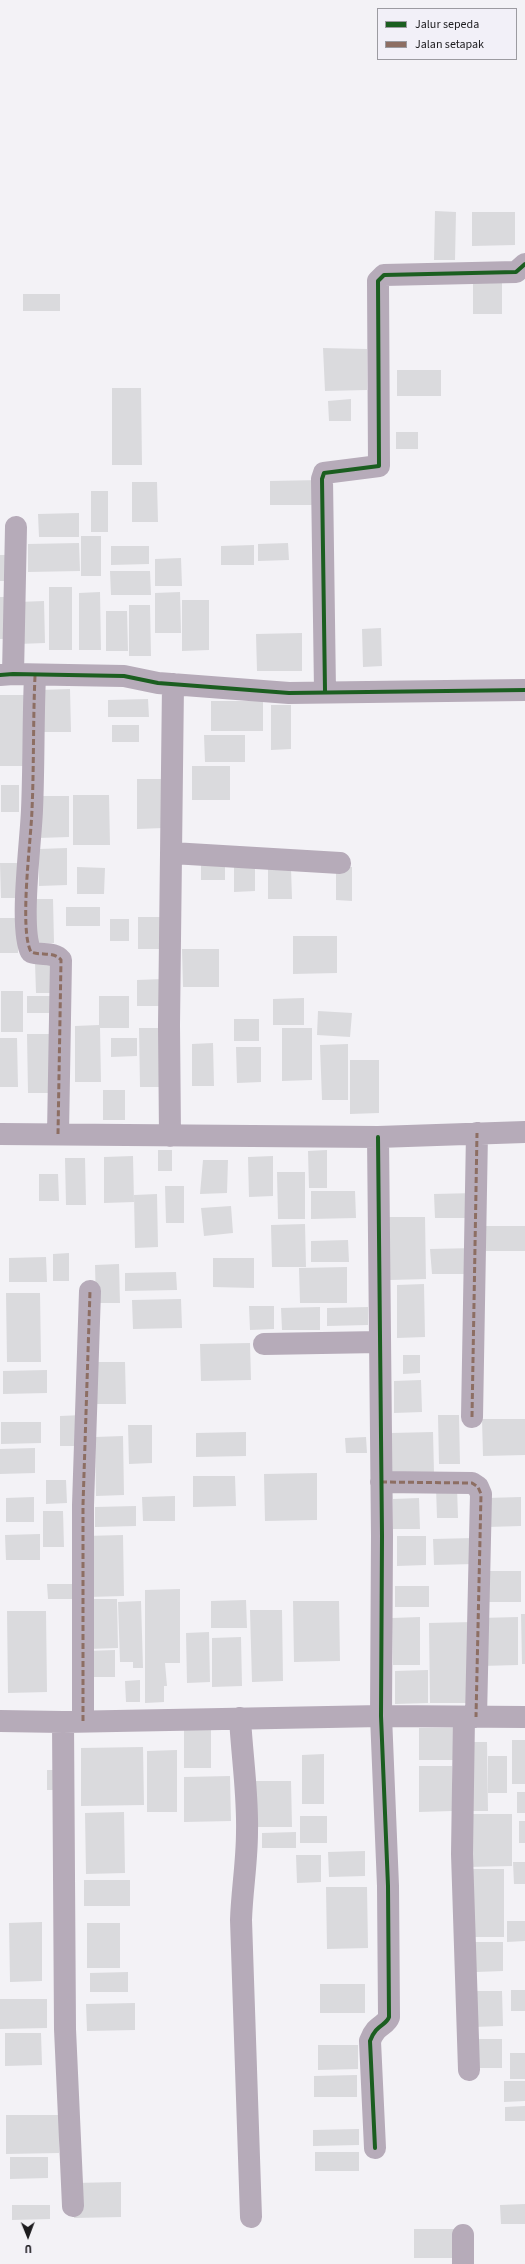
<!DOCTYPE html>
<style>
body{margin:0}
#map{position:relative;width:525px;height:2264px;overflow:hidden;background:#f3f2f6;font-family:"Source Sans 3",sans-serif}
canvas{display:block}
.legend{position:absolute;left:377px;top:8px;width:140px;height:52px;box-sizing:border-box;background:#f2f0f8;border:1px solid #9c9ba1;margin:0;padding:5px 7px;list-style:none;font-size:12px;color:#1c1b1e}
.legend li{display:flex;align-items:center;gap:8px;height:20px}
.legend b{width:20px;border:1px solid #9c9ba1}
.north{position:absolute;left:8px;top:2216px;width:40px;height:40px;-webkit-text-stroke:3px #f2f0f8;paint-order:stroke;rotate:179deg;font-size:11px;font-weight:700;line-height:16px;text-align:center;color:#1c1b1e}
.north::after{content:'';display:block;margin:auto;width:14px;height:18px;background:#1c1b1e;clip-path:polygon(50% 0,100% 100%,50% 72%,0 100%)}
</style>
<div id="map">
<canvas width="525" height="2264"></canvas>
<ul class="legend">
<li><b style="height:5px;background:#1b5e20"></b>Jalur sepeda</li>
<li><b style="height:5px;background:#8d6e63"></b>Jalan setapak</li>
</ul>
<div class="north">U</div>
</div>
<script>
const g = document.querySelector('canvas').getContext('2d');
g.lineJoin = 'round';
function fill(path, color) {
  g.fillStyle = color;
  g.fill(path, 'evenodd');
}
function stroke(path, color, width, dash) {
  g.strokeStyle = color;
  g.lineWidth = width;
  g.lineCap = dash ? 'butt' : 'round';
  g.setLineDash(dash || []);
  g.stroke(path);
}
fill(new Path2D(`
 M 435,211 L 456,212 L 455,260 L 434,260 Z
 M 472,212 L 515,212 L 515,245 L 472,246 Z
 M 473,278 L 502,278 L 502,314 L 473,314 Z
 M 23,294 L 60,294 L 60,311 L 23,311 Z
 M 323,348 L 367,349 L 367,390 L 325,391 Z
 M 397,370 L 441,370 L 441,396 L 397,396 Z
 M 112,388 L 141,388 L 142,465 L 112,465 Z
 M 351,399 L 351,421 L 329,421 L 328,401 Z
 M 396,432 L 418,432 L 418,449 L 396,449 Z
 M 321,480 L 321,505 L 270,505 L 270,481 Z
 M 132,482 L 157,482 L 158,522 L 132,522 Z
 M 91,491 L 108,491 L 108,532 L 91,532 Z
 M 79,513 L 79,537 L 39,537 L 38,514 Z
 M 81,536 L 101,536 L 101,576 L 81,576 Z
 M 79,543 L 80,571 L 28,572 L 28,544 Z
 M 288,543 L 289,560 L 258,561 L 258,544 Z
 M 254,545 L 254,565 L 221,565 L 221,546 Z
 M 111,546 L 149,546 L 149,564 L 111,565 Z
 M 0,555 L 7,555 L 7,581 L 0,581 Z
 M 181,558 L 182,586 L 155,586 L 155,559 Z
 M 110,571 L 150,571 L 151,595 L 111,595 Z
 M 49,587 L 72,587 L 72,650 L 49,650 Z
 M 100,592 L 101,650 L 79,650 L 79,593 Z
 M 180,592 L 181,633 L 155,633 L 155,593 Z
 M 0,597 L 10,597 L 10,639 L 0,639 Z
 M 182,600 L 209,600 L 209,650 L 182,651 Z
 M 44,601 L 45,643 L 18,644 L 18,602 Z
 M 129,605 L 150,605 L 151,656 L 129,656 Z
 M 106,611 L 127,611 L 128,651 L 106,651 Z
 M 381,628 L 382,666 L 363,667 L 362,629 Z
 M 302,633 L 302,671 L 257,671 L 256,634 Z
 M 70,689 L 71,732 L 39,732 L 39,690 Z
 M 0,695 L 29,695 L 30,766 L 0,766 Z
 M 148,699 L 149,717 L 108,717 L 108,700 Z
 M 211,701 L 263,701 L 263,731 L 211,731 Z
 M 271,705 L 291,705 L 291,749 L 271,750 Z
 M 112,725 L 139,725 L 139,742 L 112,742 Z
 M 204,735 L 245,735 L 245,762 L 205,762 Z
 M 192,766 L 230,766 L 230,800 L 192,800 Z
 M 137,779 L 163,779 L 163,828 L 137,829 Z
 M 1,785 L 19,785 L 19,812 L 1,812 Z
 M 73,795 L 109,795 L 110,845 L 73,845 Z
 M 37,796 L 69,796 L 69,837 L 38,838 Z
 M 67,848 L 67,885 L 39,886 L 39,849 Z
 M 201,857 L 225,857 L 225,880 L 201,880 Z
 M 234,859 L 255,859 L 255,891 L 234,892 Z
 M 0,863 L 22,863 L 22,898 L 1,898 Z
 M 77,867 L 105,868 L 104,894 L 77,894 Z
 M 336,867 L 352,867 L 352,901 L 336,900 Z
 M 268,868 L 291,868 L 292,899 L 268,899 Z
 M 28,899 L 53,899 L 54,943 L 28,943 Z
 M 66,907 L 100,907 L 100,926 L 66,926 Z
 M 138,917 L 166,917 L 166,949 L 138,949 Z
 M 0,918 L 18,918 L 18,953 L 0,953 Z
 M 110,919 L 129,919 L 129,941 L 110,941 Z
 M 293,936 L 337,936 L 337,973 L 293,974 Z
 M 182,949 L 219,949 L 219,987 L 183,987 Z
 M 55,961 L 55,993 L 36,993 L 35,962 Z
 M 163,979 L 163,1006 L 137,1006 L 137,980 Z
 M 1,991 L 23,991 L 23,1032 L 1,1032 Z
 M 27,996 L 56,996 L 56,1013 L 27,1013 Z
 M 99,996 L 129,996 L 129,1028 L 100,1028 L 101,1082 L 75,1082 L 75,1026 L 99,1025 Z
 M 304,998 L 304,1025 L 273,1025 L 273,999 Z
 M 318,1011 L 352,1013 L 350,1037 L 317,1035 Z
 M 234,1019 L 259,1019 L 259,1041 L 234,1041 Z
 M 139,1028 L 164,1028 L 165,1087 L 140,1087 Z
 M 282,1028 L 312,1028 L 312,1080 L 282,1081 Z
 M 27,1034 L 53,1034 L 53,1093 L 28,1093 Z
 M 0,1038 L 17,1038 L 18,1087 L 0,1087 Z
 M 111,1038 L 137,1038 L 137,1056 L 111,1057 Z
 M 213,1043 L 214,1086 L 192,1086 L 192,1044 Z
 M 348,1044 L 348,1100 L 322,1100 L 320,1045 Z
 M 236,1047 L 261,1047 L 261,1082 L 237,1083 Z
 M 350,1060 L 379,1060 L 379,1113 L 350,1114 Z
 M 103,1090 L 125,1090 L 125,1120 L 103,1120 Z
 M 158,1150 L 172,1150 L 172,1171 L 158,1171 Z
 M 327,1150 L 327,1188 L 309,1188 L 308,1151 Z
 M 133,1156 L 134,1202 L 104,1203 L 104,1157 Z
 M 273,1156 L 273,1196 L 249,1197 L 248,1157 Z
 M 65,1158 L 85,1158 L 86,1205 L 66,1205 Z
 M 203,1160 L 228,1160 L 227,1193 L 200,1194 Z
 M 277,1172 L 305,1172 L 305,1219 L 278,1219 Z
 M 39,1174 L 58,1174 L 59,1201 L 39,1201 Z
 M 165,1186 L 184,1186 L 184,1223 L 166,1223 Z
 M 311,1191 L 355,1191 L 356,1218 L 311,1219 Z
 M 475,1193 L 475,1218 L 435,1218 L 434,1194 Z
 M 157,1194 L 158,1247 L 135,1248 L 134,1195 Z
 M 231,1206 L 233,1233 L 204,1236 L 201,1208 Z
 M 389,1217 L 425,1217 L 426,1279 L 390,1280 Z
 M 305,1224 L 306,1267 L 272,1267 L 271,1225 Z
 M 486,1226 L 525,1226 L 525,1251 L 486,1251 Z
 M 348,1240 L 349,1262 L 311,1262 L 311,1241 Z
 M 475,1248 L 475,1274 L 432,1274 L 430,1249 Z
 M 69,1253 L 69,1281 L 53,1281 L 53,1254 Z
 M 46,1257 L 47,1282 L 9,1282 L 9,1258 Z
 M 213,1258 L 254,1258 L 254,1288 L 213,1287 Z
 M 119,1264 L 120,1303 L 96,1303 L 95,1265 Z
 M 347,1267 L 347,1303 L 300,1303 L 299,1268 Z
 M 176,1272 L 177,1290 L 125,1291 L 125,1273 Z
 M 424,1284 L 425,1337 L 397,1338 L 397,1285 Z
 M 6,1293 L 40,1293 L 41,1362 L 7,1362 Z
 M 181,1299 L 182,1328 L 133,1329 L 132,1300 Z
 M 249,1306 L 274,1306 L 274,1329 L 250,1330 Z
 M 320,1307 L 320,1330 L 282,1330 L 281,1308 Z
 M 368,1307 L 368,1325 L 327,1326 L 327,1308 Z
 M 250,1343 L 251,1380 L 201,1381 L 200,1344 Z
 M 403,1355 L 420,1355 L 420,1373 L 403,1374 Z
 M 95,1362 L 125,1362 L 126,1404 L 96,1404 Z
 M 47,1370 L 47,1393 L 3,1394 L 3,1371 Z
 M 421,1380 L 422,1412 L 394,1413 L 394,1381 Z
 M 83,1415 L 84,1446 L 60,1446 L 60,1416 Z
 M 438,1415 L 459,1415 L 460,1464 L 439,1464 Z
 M 482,1419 L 525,1419 L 525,1455 L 483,1456 Z
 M 1,1422 L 41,1422 L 41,1443 L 1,1444 Z
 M 128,1425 L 152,1425 L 152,1463 L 129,1464 Z
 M 246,1432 L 246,1456 L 196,1457 L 196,1433 Z
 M 433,1432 L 434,1473 L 392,1474 L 391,1433 Z
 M 123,1436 L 124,1495 L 96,1496 L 95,1437 Z
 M 366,1437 L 367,1453 L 346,1453 L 345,1438 Z
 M 35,1448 L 35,1473 L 0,1474 L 0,1449 Z
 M 317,1473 L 317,1520 L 265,1521 L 264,1474 Z
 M 193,1476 L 235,1476 L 236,1506 L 193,1507 Z
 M 46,1480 L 66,1480 L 67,1503 L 46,1504 Z
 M 436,1487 L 457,1487 L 458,1518 L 437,1518 Z
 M 175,1496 L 175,1521 L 143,1521 L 142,1497 Z
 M 34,1497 L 34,1522 L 6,1522 L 6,1498 Z
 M 521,1497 L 521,1526 L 487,1527 L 487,1498 Z
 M 419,1498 L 420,1529 L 393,1529 L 393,1499 Z
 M 136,1506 L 136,1526 L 95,1527 L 95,1507 Z
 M 43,1511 L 63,1511 L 64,1547 L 43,1547 Z
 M 40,1534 L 40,1560 L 6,1560 L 5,1535 Z
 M 123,1535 L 124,1596 L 87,1597 L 85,1536 Z
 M 397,1536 L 426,1536 L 426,1565 L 397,1566 Z
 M 474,1538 L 474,1564 L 434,1565 L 433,1539 Z
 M 483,1571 L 521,1571 L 521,1602 L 484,1602 Z
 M 47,1584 L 77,1584 L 78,1599 L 48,1599 Z
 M 395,1586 L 429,1586 L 429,1607 L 395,1607 Z
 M 180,1589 L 180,1663 L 165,1663 L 167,1686 L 164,1686 L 164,1702 L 145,1703 L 145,1590 Z
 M 87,1599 L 117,1599 L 118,1648 L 88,1649 Z
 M 246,1600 L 247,1628 L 211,1628 L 211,1601 Z
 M 141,1601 L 143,1668 L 133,1668 L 133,1662 L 120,1662 L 118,1602 Z
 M 293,1601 L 339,1601 L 340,1661 L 294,1662 Z
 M 250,1610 L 282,1610 L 283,1681 L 252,1682 Z
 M 7,1611 L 46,1611 L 47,1692 L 8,1693 Z
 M 521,1614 L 525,1614 L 525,1664 L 522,1664 Z
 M 420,1617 L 420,1665 L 393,1665 L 392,1618 Z
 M 518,1617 L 518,1665 L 481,1666 L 480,1618 Z
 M 473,1622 L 474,1703 L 430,1703 L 429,1623 Z
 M 209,1632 L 210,1682 L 187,1683 L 186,1633 Z
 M 241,1637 L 242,1686 L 212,1687 L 212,1638 Z
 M 115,1650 L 115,1677 L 88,1677 L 87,1651 Z
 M 428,1670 L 428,1703 L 395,1704 L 395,1671 Z
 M 140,1680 L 140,1702 L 126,1702 L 125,1681 Z
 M 419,1728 L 456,1728 L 456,1760 L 419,1760 Z
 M 184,1730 L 211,1730 L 211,1768 L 184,1768 Z
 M 512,1740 L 525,1740 L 525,1784 L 512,1784 Z
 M 466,1742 L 487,1742 L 488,1811 L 466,1811 Z
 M 143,1747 L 144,1805 L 81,1806 L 81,1748 Z
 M 177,1750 L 177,1812 L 147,1812 L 147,1751 Z
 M 324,1754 L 324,1804 L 302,1804 L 302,1755 Z
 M 488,1756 L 507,1756 L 507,1793 L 488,1793 Z
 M 419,1766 L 452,1766 L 452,1811 L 419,1812 Z
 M 47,1770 L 61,1770 L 61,1790 L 47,1790 Z
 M 230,1776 L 231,1821 L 184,1822 L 184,1777 Z
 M 256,1781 L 291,1781 L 292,1827 L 256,1827 Z
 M 517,1792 L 525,1792 L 525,1813 L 517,1813 Z
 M 124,1812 L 125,1873 L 86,1874 L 85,1813 Z
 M 466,1814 L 512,1814 L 512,1866 L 467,1867 Z
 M 300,1816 L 327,1816 L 327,1843 L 300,1843 Z
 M 519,1821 L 525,1821 L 525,1843 L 519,1843 Z
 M 296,1832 L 296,1848 L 262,1848 L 262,1833 Z
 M 365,1851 L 365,1876 L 329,1877 L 328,1852 Z
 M 296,1855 L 321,1855 L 321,1882 L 297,1883 Z
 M 513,1862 L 525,1862 L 525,1884 L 514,1884 Z
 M 466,1869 L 504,1869 L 504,1937 L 467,1937 Z
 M 84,1880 L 130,1880 L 130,1906 L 84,1906 Z
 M 326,1887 L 367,1887 L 368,1948 L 327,1949 Z
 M 507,1921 L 525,1921 L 525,1941 L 507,1942 Z
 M 42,1922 L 42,1981 L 10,1982 L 9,1923 Z
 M 87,1923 L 120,1923 L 120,1968 L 87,1968 Z
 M 475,1942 L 503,1942 L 503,1971 L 476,1972 Z
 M 128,1972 L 128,1992 L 90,1992 L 90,1973 Z
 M 320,1984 L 365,1984 L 365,2013 L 320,2013 Z
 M 511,1990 L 525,1990 L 525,2011 L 511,2011 Z
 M 472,1991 L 502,1991 L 503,2026 L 473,2027 Z
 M 0,1999 L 47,1999 L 47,2028 L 0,2029 Z
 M 135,2003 L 135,2030 L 87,2031 L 86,2004 Z
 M 5,2033 L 41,2033 L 42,2065 L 5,2066 Z
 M 472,2039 L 502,2039 L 502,2068 L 473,2068 Z
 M 318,2045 L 358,2045 L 358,2069 L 318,2070 Z
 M 510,2053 L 525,2053 L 525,2079 L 510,2079 Z
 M 357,2075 L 357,2097 L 314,2097 L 314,2076 Z
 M 504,2081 L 525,2081 L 525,2101 L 504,2102 Z
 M 525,2106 L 525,2121 L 505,2121 L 505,2107 Z
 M 6,2115 L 59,2115 L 59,2153 L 6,2154 Z
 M 359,2129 L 359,2145 L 313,2146 L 313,2130 Z
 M 315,2152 L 359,2152 L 359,2171 L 315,2171 Z
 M 10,2157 L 48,2157 L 48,2178 L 10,2179 Z
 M 121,2182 L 121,2217 L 74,2218 L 74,2183 Z
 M 525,2204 L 525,2224 L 501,2224 L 500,2205 Z
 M 12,2205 L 50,2205 L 50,2219 L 12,2220 Z
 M 414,2229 L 458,2229 L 458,2258 L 414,2258 Z`), '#dadadd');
stroke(new Path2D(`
 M 13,674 L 16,527
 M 0,675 L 13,674 L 124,676 L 158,683 L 289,693 L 525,690
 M 35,676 C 33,720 34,765 32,810 C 31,840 19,929 31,952 C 41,956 54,951 61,960 L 58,1134
 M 325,691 L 322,479 L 324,473 L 379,466 L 378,281 L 384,275 L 516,272 L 525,264
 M 172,853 L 340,863
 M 0,1134 L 378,1137 L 525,1132
 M 170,1136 L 169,1025 L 173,684
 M 264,1344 L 379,1342
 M 472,1417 L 477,1133
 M 381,1482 L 472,1483 L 478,1487 L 481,1494 L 476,1717
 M 464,1717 L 462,1854 L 469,2070
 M 240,1718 C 242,1756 248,1794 247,1832 C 247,1862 242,1890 241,1920 L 251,2217
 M 0,1721 L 63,1722 L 381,1716 L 525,1717
 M 83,1721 L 83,1505 L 90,1291
 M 63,1722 L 65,2029 L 73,2206
 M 375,2148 L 370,2041 C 376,2024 386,2026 389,2017 L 388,1886 L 381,1716 L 382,1536 L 378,1137
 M 463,2264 L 463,2235`), '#b6abb9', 22);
stroke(new Path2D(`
 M 35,676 C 33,720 34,765 32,810 C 31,840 19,929 31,952 C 41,956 54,951 61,960 L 58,1134
 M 472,1417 L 477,1133
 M 381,1482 L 472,1483 L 478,1487 L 481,1494 L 476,1717
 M 83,1721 L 83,1505 L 90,1291`), '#8d6e63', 3, [6, 3]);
stroke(new Path2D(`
 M 0,675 L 13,674 L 124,676 L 158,683 L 289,693 L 525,690
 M 325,691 L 322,479 L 324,473 L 379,466 L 378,281 L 384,275 L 516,272 L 525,264
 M 375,2148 L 370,2041 C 376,2024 386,2026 389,2017 L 388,1886 L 381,1716 L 382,1536 L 378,1137`), '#1b5e20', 4);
</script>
